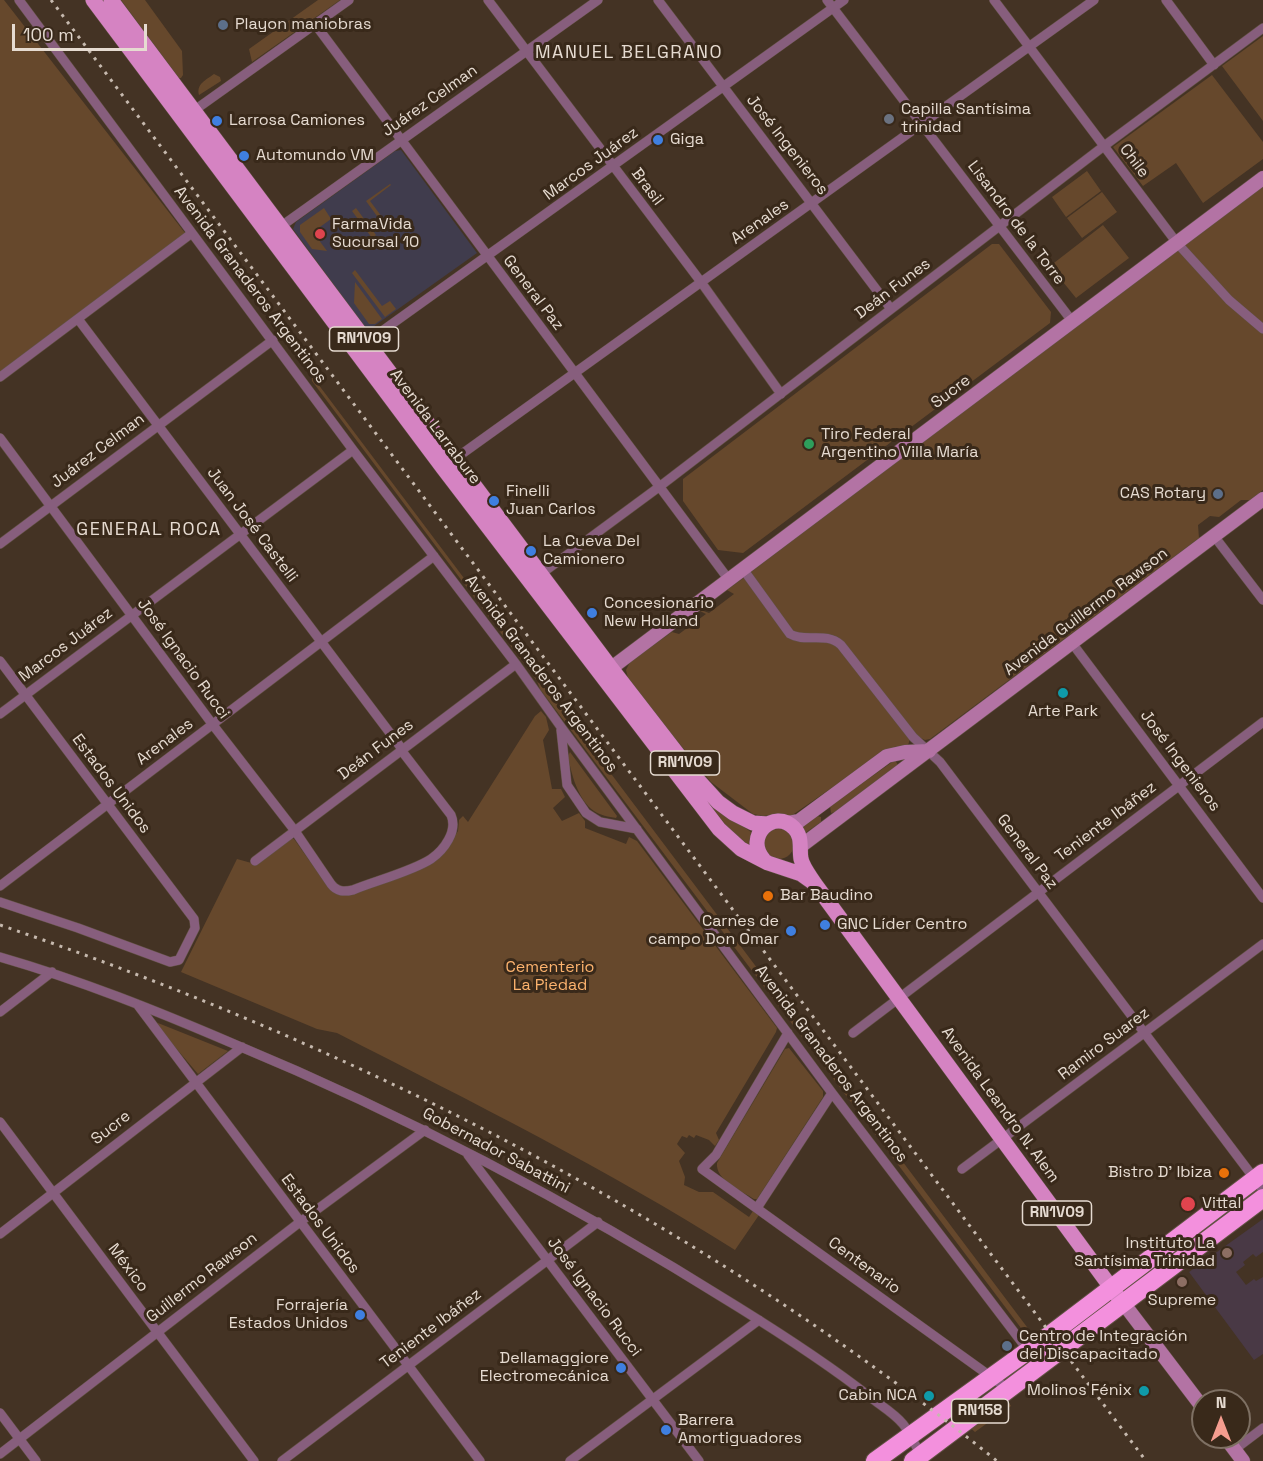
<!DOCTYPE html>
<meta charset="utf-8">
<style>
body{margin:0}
#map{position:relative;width:1263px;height:1461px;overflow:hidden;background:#443324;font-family:"Space Grotesk",sans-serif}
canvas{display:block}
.north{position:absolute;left:1191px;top:1389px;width:60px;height:60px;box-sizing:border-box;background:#39291a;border:2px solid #7e7063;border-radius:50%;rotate:0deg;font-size:16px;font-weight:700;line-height:24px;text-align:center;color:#e6dbd1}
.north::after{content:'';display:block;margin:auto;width:21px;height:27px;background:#f59d8f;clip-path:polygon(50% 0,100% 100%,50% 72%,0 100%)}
.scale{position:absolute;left:12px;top:24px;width:135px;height:27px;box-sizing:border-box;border:3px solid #e6dbd1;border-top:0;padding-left:8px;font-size:18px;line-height:21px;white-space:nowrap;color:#e6dbd1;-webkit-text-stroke:4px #39291a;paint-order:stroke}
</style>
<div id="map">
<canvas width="1263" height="1461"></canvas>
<div class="north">N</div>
<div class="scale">100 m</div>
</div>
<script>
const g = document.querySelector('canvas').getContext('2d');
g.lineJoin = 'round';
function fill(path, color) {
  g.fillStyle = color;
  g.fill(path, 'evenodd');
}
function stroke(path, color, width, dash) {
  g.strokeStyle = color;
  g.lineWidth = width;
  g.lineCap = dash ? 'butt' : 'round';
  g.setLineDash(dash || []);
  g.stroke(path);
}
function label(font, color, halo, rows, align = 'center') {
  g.font = font + ' "Space Grotesk",sans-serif';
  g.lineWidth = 6;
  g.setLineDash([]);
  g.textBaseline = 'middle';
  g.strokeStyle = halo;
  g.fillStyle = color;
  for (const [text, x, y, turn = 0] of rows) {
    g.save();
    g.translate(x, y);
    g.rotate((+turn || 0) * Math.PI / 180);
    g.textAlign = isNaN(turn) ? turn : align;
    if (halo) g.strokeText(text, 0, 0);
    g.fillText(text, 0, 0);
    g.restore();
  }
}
fill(new Path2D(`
 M 1263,1219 L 1263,1252 L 1256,1257 L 1253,1254 L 1243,1262 L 1245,1265 L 1236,1272 L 1246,1285 L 1254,1279 L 1256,1281 L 1263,1277 L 1263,1354 L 1254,1360 L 1189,1272 Z`), '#493945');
fill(new Path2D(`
 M 401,150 L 477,253 L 370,329 L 365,327 L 293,229 L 296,222 L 395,151 Z`), '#403c4d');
fill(new Path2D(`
 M 0,0 L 4,0 L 185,233 L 0,372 Z
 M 121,0 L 145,0 L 182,51 L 183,75 L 181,78 L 179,78 Z
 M 318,0 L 340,0 L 252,62 L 249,49 Z
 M 1263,36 L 1263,121 L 1222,66 Z
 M 214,74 L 220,77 L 221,81 L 199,95 C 196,84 206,80 214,74 Z
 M 1212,75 L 1263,142 L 1263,159 L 1203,203 L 1176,163 L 1143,186 L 1113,147 Z
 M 1087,171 L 1101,191 L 1066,217 L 1052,197 Z
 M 390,184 L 391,185 L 370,201 L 388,225 L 385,227 L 366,201 Z
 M 1263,184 L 1263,490 L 1250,500 L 1241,500 L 1219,517 L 1210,516 L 1198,525 L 1199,538 L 930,739 L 925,740 L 917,736 L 846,645 L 838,637 L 829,634 L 910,739 L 908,745 L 894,747 L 885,751 L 791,816 L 778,814 L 763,816 L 753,814 L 711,782 L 629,682 L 626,670 L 630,662 L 672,632 L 679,634 L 706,614 L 700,611 L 701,610 L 709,613 L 734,594 L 727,590 L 745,577 L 793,632 L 763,592 L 751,572 Z
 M 1102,192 L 1117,212 L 1082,238 L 1067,218 Z
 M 324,208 L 331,219 L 313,232 L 327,251 L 312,249 L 300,232 L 300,225 Z
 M 356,208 L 376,235 L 372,238 L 352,211 Z
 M 1103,225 L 1129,258 L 1076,298 L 1050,266 Z
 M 992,244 L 999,244 L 1051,312 L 1050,323 L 743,553 L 718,550 L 683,501 L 683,479 Z
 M 355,270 L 382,306 L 390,301 L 396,309 L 385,317 L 352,273 Z
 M 355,282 L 382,319 L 375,324 L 369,324 L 354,303 Z
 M 312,376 L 1036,1339 L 1030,1340 L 540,689 L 537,681 L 312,381 Z
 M 613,683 L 725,814 L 751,832 L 749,845 L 733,834 Z
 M 541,711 L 546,717 L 549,730 L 543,740 L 552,789 L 561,789 L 565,797 L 553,808 L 562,821 L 579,813 L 585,821 L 585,828 L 626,844 L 629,837 L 637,841 L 777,1028 L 776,1032 L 716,1133 L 719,1140 L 715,1146 L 709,1140 L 696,1135 L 694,1138 L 689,1135 L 687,1138 L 682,1136 L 677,1144 L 685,1153 L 679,1161 L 685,1177 L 684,1185 L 699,1192 L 713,1192 L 749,1217 L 753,1211 L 759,1215 L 735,1250 C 607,1169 472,1102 337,1033 L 317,1029 L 181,972 L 237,859 L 255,864 L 290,839 L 294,839 L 328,887 L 339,894 L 445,851 L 458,831 L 459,820 L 463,816 L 468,822 L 535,716 Z
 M 570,752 L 617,816 L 616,818 C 609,817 600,815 594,811 C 578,800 571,773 568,756 Z
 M 895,760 L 898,765 L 835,812 L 831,813 L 830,806 Z
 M 817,816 L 821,817 L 821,822 L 805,833 L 802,827 Z
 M764 844a15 15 0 1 1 30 0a15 15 0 1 1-30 0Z
 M 153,1021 L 228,1051 L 198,1074 Z
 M 789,1048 L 823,1091 L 823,1097 L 757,1199 L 754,1199 C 742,1191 715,1180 717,1163 L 785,1049 Z
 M 1007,1400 L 1011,1406 L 975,1432 L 967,1425 Z`), '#66482c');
const street = new Path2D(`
 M 19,0 L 353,450 L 516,664 L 561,727 L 832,1093 L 1030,1353
 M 488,0 L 701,282 L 781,394
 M 658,0 L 891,309
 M 827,0 L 1072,321
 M 994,0 L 1177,243 L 1229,300 L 1263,329
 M 1166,0 L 1214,65
 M 315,24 L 729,580
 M 192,112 L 349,0
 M 280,227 L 598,0
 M 78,319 L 402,749
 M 364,344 L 844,0
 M 0,377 L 192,233
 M 0,438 L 213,725 L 295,831 L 331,884 C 337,892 344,892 353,890 C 375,881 413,871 431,859 C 444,850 458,831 451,815 L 401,750
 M 452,461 L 1094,0
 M 1214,536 L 1263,600
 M 0,544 L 273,340
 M 743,569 L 790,634 C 805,643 826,631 841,645 L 913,737 L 940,762 L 1263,1190
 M 541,574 L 659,487 L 1104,146 L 1263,28
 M 1072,643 L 1263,898
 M 0,661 L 194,919 L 195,928 L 179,960 L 170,962 L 78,928 L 0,902
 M 0,714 L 353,450
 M 561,730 L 567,785 L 586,813 L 600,822 L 637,829
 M 255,861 L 516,664
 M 0,886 L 434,556
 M 0,957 C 80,980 157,1011 234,1044 C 410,1117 577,1206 738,1307 C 783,1335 828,1364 870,1397 C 880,1405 894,1413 903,1424 C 911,1434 915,1445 921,1456
 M 137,1004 L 480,1461
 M 0,1012 L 52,972
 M 788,1033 L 716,1155 L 702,1169 L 1008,1389
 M 853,1033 L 1263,722
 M 0,1122 L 254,1461
 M 468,1155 L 699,1461
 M 962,1169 L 1263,944
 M 757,1208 L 832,1093
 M 0,1234 L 242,1047
 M 0,1413 L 36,1461
 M 1234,1450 L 1263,1428
 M 0,1454 L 300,1222 L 425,1130
 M 282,1461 L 598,1222
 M 570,1461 L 759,1320`);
const secondary = new Path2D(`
 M 602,675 L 1263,178
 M 788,823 L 799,821 L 887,756 L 905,752 L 929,751
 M 801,846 L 1263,499
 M 1124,1304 L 1203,1408
 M 1225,1437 L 1243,1461`);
const primary = new Path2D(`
 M 93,0 L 443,468 L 719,829 L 741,849 L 768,863 L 801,874 L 815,884
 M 111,0 L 611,668 L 697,779 L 718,802 L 733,813 L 753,823 L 768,824
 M 764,860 C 743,837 774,807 794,828 C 803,837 799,848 801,859 C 803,868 810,876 815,884 L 1118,1297`);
const highway = new Path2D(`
 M 875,1461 L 1051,1334 L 1263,1173
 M 913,1461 L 1263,1198`);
stroke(street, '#615143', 10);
stroke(secondary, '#615143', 15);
stroke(primary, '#615143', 16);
stroke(highway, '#615143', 20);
stroke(street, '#875e7d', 9);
stroke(secondary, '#b373a4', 14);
stroke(primary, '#d583c2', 15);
stroke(highway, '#f390dd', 18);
stroke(new Path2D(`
 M 51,0 L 1146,1461
 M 0,925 C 358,1047 703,1223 997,1461`), '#c6b9ae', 3, [3, 6]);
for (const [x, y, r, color] of [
 [223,25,6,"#5c6f8a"],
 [889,119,6,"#6b7280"],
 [217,121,6,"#3f7fe0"],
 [658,140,6,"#3f7fe0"],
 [244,156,6,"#3f7fe0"],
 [320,234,6,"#e0444e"],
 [809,444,6,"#2e9e5b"],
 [1218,494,6,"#5c6f8a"],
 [494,501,6,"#3f7fe0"],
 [531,551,6,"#3f7fe0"],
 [592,613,6,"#3f7fe0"],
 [1063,693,6,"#0f9aa8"],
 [768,896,6,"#e8710a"],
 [825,925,6,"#3f7fe0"],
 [791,931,6,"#3f7fe0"],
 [1224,1173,6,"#e8710a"],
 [1188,1204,8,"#e0444e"],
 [1227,1253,6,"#8d6e63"],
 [1182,1282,6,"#8d6e63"],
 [360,1315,6,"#3f7fe0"],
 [1007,1346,6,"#5c6f8a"],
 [621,1368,6,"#3f7fe0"],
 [1144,1391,6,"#0f9aa8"],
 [929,1396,6,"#0f9aa8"],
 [666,1430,6,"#3f7fe0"]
]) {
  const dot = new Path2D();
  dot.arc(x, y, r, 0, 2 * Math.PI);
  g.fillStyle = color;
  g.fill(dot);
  stroke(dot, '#39291a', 2);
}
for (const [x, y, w] of [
 [364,339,69],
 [685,763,69],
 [1057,1213,69],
 [980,1411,57]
]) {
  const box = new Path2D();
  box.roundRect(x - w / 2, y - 12, w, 24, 4.5);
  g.fillStyle = '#39291a';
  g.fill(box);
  stroke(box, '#e6dbd1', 1.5);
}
label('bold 15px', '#e6dbd1', null, [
 ["RN1V09",364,339],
 ["RN1V09",685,763],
 ["RN1V09",1057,1213],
 ["RN158",980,1411]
]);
label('16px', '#e6dbd1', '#39291a', [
 ["Playon maniobras",235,25],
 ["Capilla Santísima",901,110],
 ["trinidad",901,128],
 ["Larrosa Camiones",229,121],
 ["Giga",670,140],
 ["Automundo VM",256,156],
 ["FarmaVida",332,225],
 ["Sucursal 10",332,243],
 ["Tiro Federal",821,435],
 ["Argentino Villa María",821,453],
 ["Finelli",506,492],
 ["Juan Carlos",506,510],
 ["CAS Rotary",1206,494,"right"],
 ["La Cueva Del",543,542],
 ["Camionero",543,560],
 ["Concesionario",604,604],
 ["New Holland",604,622],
 ["Arte Park",1063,712,"center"],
 ["Bar Baudino",780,896],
 ["Carnes de",779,922,"right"],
 ["campo Don Omar",779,940,"right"],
 ["GNC Líder Centro",837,925],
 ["Bistro D' Ibiza",1212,1173,"right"],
 ["Vittal",1202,1204],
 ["Instituto La",1215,1244,"right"],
 ["Santísima Trinidad",1215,1262,"right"],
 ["Supreme",1182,1301,"center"],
 ["Forrajería",348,1306,"right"],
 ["Estados Unidos",348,1324,"right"],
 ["Centro de Integración",1019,1337],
 ["del Discapacitado",1019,1355],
 ["Dellamaggiore",609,1359,"right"],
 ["Electromecánica",609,1377,"right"],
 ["Molinos Fénix",1132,1391,"right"],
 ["Cabin NCA",917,1396,"right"],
 ["Barrera",678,1421],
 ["Amortiguadores",678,1439]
], 'left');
label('16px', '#e6dbd1', '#39291a', [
 ["Juárez Celman",430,101,-35],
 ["José Ingenieros",787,145,52],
 ["Chile",1134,161,53],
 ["Marcos Juárez",591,164,-36],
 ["Brasil",647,187,53],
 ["Arenales",760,222,-35],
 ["Lisandro de la Torre",1016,223,53],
 ["Avenida Granaderos Argentinos",250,285,53],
 ["Deán Funes",893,289,-37],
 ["General Paz",533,293,53],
 ["Sucre",951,392,-37],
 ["Avenida Larrabure",435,427,53],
 ["Juárez Celman",98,451,-37],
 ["Juan José Castelli",252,525,53],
 ["Avenida Guillermo Rawson",1086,612,-37],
 ["Marcos Juárez",66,645,-37],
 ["José Ignacio Rucci",183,659,54],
 ["Avenida Granaderos Argentinos",541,674,53],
 ["Arenales",165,742,-37],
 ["Deán Funes",376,750,-37],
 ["José Ingenieros",1180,761,53],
 ["Estados Unidos",111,784,53],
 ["Teniente Ibáñez",1106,822,-37],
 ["General Paz",1027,852,53],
 ["Ramiro Suarez",1104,1044,-37],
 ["Avenida Granaderos Argentinos",831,1064,53],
 ["Avenida Leandro N. Alem",1000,1105,54],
 ["Sucre",111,1128,-38],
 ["Gobernador Sabattini",496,1151,28],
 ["Estados Unidos",320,1224,53],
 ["Centenario",864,1266,36],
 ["México",128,1268,53],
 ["Guillermo Rawson",202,1278,-38],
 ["José Ignacio Rucci",594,1297,53],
 ["Teniente Ibáñez",431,1329,-37]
]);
label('16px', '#fdb36e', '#39291a', [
 ["Cementerio",550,968],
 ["La Piedad",550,986]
]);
g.letterSpacing = '1.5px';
label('18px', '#e6dbd1', '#39291a', [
 ["MANUEL BELGRANO",629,53],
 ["GENERAL ROCA",149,530]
]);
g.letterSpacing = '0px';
</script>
